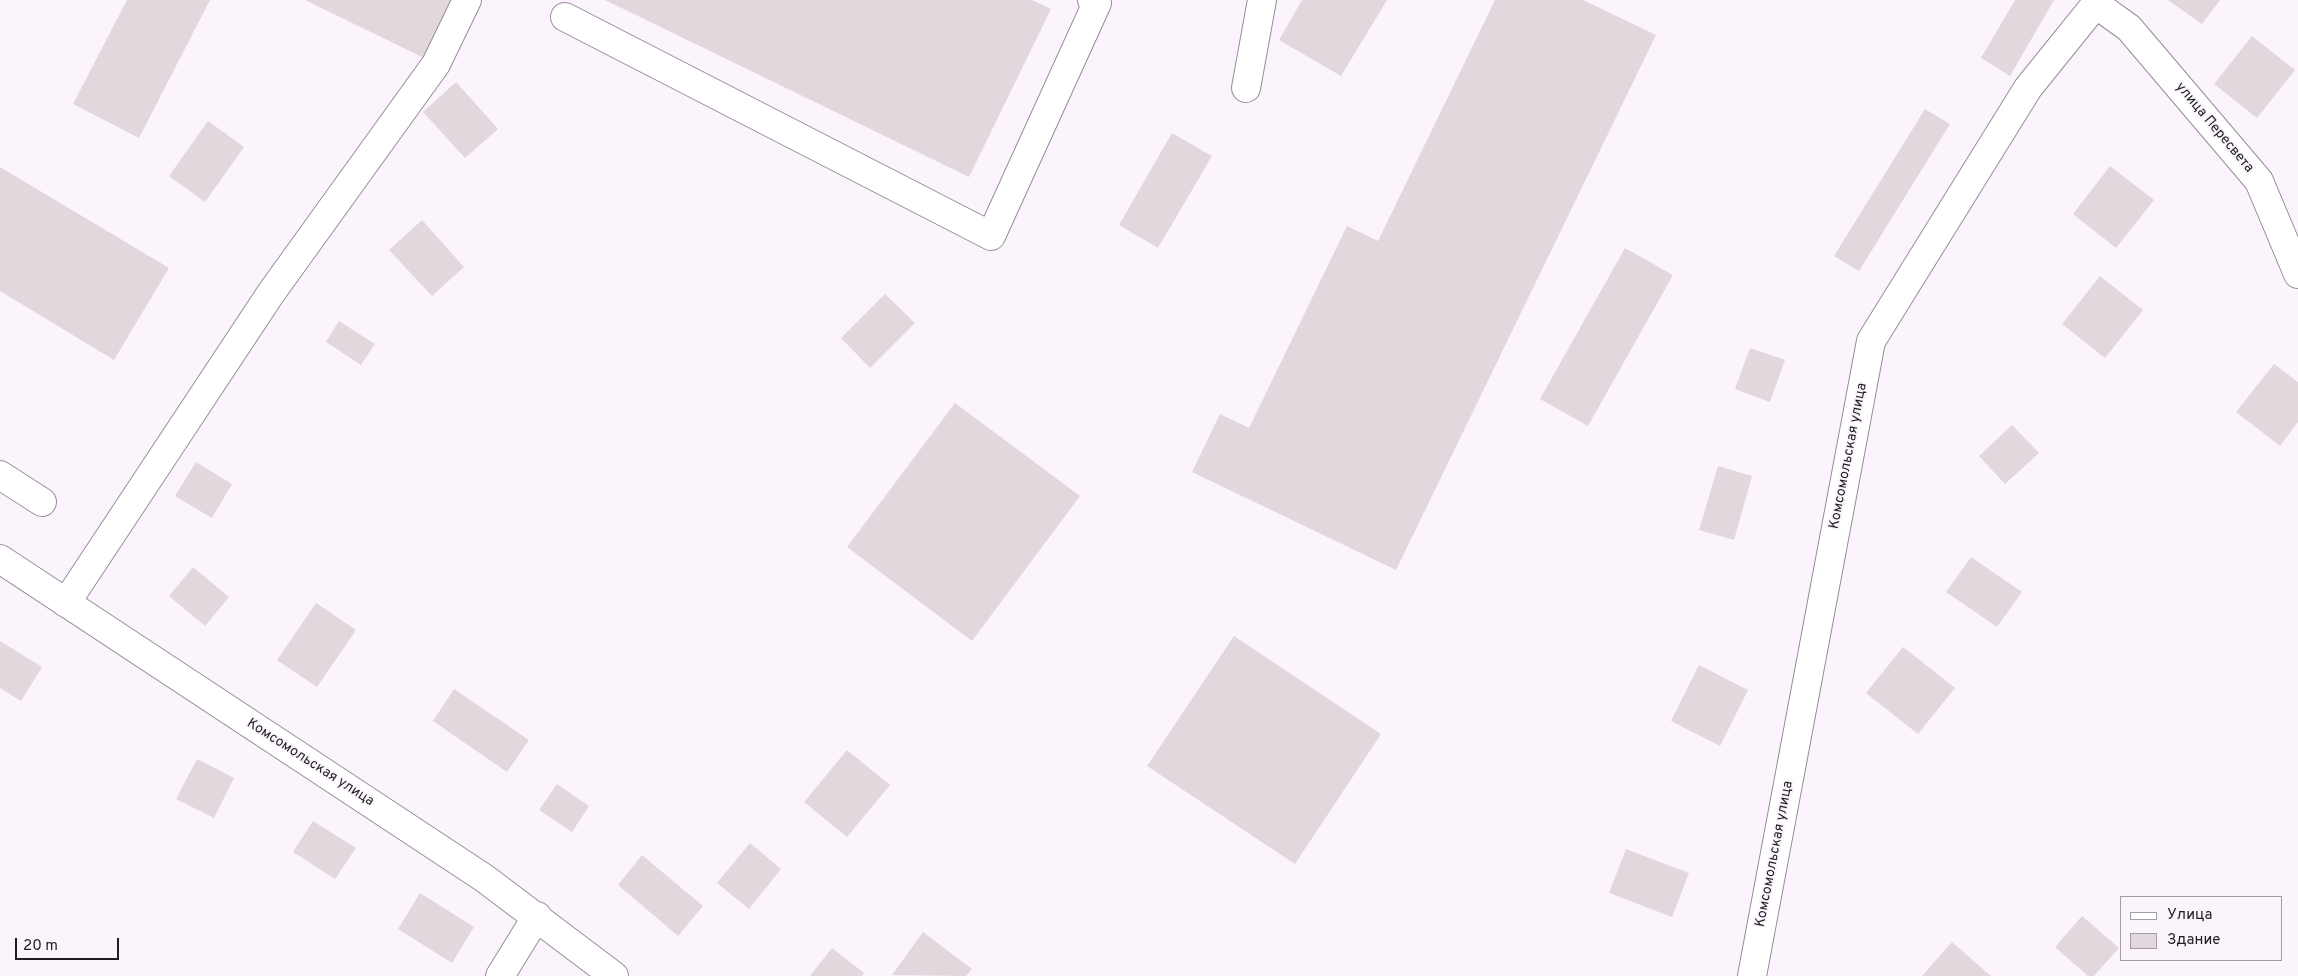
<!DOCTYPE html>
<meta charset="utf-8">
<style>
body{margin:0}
#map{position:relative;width:2298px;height:976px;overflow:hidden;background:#fbf4fd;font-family:Overpass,sans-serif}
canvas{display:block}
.legend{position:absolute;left:2120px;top:896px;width:162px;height:65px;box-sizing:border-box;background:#fbf4fd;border:1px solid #a39ea5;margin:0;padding:6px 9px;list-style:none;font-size:15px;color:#1f1d20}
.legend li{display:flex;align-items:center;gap:10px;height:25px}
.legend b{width:25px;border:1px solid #a39ea5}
.scale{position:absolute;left:15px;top:938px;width:104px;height:22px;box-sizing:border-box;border:2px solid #1f1d20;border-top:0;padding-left:6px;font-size:15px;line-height:18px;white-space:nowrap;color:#1f1d20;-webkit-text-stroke:4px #fbf4fd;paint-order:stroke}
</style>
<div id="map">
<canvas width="2298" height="976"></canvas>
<ul class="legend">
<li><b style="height:6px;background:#fff"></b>Улица</li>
<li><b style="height:14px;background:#e2d7dc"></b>Здание</li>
</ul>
<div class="scale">20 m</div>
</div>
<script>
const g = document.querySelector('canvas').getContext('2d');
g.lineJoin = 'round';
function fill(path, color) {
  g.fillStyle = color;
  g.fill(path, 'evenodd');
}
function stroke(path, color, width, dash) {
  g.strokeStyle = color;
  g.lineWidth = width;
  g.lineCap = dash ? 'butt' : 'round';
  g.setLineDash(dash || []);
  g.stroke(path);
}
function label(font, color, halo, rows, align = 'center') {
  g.font = font + ' Overpass,sans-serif';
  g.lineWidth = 4;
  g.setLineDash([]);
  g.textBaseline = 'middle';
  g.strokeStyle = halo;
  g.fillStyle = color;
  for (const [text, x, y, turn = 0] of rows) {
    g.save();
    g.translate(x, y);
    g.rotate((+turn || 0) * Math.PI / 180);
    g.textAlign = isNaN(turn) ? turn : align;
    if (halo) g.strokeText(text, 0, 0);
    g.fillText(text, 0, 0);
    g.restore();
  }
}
fill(new Path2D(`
 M 127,0 L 210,0 L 139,138 L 73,104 Z
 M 305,0 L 452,0 L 424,58 Z
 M 605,0 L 1032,0 L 1051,9 L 969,177 Z
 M 1302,0 L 1387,0 L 1341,76 L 1279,40 Z
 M 1495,0 L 1583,0 L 1656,35 L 1396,570 L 1192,472 L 1220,414 L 1249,428 L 1347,226 L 1378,241 Z
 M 2015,0 L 2054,0 L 2010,76 L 1981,58 Z
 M 2168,0 L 2220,0 L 2202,24 Z
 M 2252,36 L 2295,70 L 2257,118 L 2214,84 Z
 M 456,82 L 498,129 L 465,158 L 423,112 Z
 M 1925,109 L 1950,124 L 1859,271 L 1834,256 Z
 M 208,121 L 244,147 L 205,202 L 169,176 Z
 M 1172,133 L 1212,156 L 1158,248 L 1119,225 Z
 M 2110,166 L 2154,200 L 2116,248 L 2073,214 Z
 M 0,167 L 169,268 L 114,360 L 0,291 Z
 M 422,220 L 464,267 L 432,296 L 389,250 Z
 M 1625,248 L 1673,275 L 1588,426 L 1540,399 Z
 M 2100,276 L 2143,310 L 2105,358 L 2062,324 Z
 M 885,294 L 915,323 L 870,368 L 841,338 Z
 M 339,321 L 375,344 L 361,365 L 326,342 Z
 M 1750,348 L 1785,360 L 1770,402 L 1735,389 Z
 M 2274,364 L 2298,382 L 2298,422 L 2280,446 L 2236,412 Z
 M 955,403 L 1080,496 L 972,641 L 847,547 Z
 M 2012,425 L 2039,453 L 2005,484 L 1979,456 Z
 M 196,462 L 232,484 L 212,518 L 175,496 Z
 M 1718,466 L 1752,476 L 1734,540 L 1699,530 Z
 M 1971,557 L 2022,592 L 1997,627 L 1946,592 Z
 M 193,567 L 229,597 L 205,626 L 169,596 Z
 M 316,603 L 356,630 L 317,687 L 277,660 Z
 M 1234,636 L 1381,734 L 1295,864 L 1147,766 Z
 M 0,641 L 42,667 L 21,701 L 0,688 Z
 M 1903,647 L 1955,688 L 1918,734 L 1866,693 Z
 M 1699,665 L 1748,690 L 1720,746 L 1671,721 Z
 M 454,689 L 529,740 L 507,772 L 433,721 Z
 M 847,750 L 890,785 L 847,837 L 804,802 Z
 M 197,759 L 234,778 L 214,818 L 176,799 Z
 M 557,784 L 589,806 L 572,832 L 539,810 Z
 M 313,821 L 356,848 L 335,879 L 293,852 Z
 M 750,843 L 781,869 L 749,909 L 717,883 Z
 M 1626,849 L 1689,873 L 1672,917 L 1609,893 Z
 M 642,855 L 703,906 L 678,936 L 618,885 Z
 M 420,893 L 474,927 L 452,963 L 398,929 Z
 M 2082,916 L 2119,948 L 2094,976 L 2088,976 L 2055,947 Z
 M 923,932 L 972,969 L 966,976 L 892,975 Z
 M 1952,942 L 1991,976 L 1922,976 Z
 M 832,948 L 864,973 L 862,976 L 810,976 Z`), '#e2d7dc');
const minor = new Path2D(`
 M 2097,5 L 2129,28 L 2259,181 L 2298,274
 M 565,17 L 991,236 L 1097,3 L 1092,0
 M 1246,88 L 1262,0
 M 0,475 L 42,502
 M 0,559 L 484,878 L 614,976
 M 66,603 L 271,293 L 436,64 L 467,0
 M 500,976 L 537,916
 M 1752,976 L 1871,341 L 2028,88 L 2099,0`);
stroke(minor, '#958e97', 30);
stroke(minor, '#fff', 28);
label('14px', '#1f1d20', '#fbf4fd', [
 ["улица Пересвета",2214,128,50],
 ["Комсомольская улица",1849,456,-79],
 ["Комсомольская улица",310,763,33],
 ["Комсомольская улица",1775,854,-79]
]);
</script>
